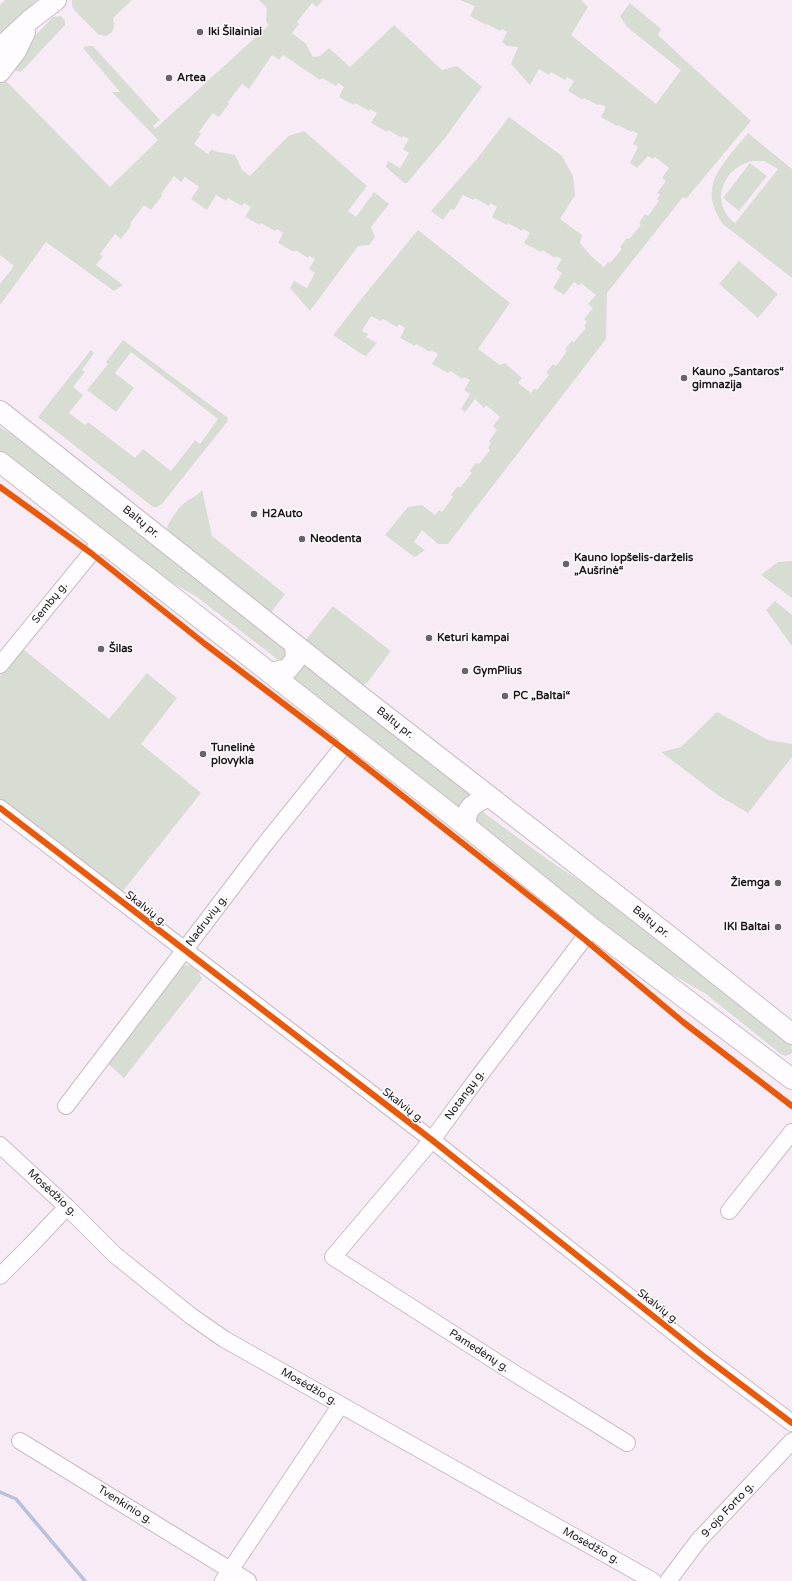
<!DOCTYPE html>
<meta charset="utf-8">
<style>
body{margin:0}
canvas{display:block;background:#f7ecf6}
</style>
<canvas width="792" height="1581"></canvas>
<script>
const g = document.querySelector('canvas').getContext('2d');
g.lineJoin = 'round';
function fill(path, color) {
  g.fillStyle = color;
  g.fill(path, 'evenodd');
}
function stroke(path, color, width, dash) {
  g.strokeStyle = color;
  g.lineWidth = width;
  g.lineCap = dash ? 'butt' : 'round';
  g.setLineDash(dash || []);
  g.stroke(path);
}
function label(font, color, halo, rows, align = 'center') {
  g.font = font + ' "Varela Round",sans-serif';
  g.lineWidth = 3;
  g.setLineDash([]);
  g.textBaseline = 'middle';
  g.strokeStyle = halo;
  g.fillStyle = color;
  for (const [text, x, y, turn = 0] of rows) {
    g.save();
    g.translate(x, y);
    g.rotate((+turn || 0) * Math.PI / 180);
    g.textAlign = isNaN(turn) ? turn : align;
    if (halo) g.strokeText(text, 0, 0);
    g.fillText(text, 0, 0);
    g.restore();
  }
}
fill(new Path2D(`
 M 5,0 L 37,0 L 0,34 L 0,5 Z
 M 72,0 L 132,0 L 113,18 C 115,27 115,32 106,36 L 99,35 L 75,11 L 72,6 Z
 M 259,0 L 323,0 L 317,7 L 312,3 L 297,22 L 299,24 L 292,33 L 306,44 L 313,57 L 320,56 L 329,48 L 350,67 L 394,25 L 442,70 L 457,66 L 482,87 L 445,138 L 407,183 L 404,183 L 386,167 L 388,161 L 400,168 L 409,153 L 403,149 L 409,139 L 403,136 L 402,138 L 388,130 L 387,132 L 371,123 L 377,113 L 370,109 L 369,111 L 355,103 L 354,105 L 339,97 L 344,87 L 338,83 L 336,86 L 322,78 L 320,80 L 283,55 L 279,60 L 272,55 L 249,89 L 242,84 L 228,102 L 229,104 L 219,117 L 213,113 L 199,132 L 201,134 L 194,144 L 208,154 L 212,149 L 214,151 L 235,155 L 242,170 L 250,176 L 288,136 L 304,131 L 367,186 L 348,211 L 356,217 L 374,192 L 389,204 L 371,227 L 375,237 L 369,245 L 358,246 L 310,311 L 290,288 L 294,281 L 307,288 L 315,273 L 309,269 L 315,259 L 310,256 L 308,258 L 295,250 L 294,252 L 278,243 L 283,233 L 277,229 L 275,231 L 261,223 L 260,225 L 245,217 L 251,207 L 244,203 L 242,206 L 228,198 L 226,201 L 216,195 L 207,210 L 191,199 L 199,187 L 185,177 L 181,182 L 174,176 L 161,194 L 162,196 L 151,210 L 144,205 L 130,224 L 131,226 L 121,239 L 115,234 L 100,254 L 103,256 L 96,265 L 123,285 L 114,291 L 46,242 L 0,305 L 0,284 L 14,266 L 0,255 L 0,82 L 3,78 L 110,187 L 158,140 L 112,92 L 120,92 L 83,48 L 86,46 L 93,46 L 160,120 L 153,126 L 155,129 L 269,25 L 266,21 L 267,8 Z
 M 460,0 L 581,0 L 588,7 L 571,35 L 656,104 L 681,70 L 627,27 L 620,16 L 630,3 L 661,29 L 658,35 L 751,121 L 686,199 L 683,197 L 607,293 L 606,339 L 448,544 L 438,544 L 422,530 L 414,542 L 425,550 L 417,556 L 414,557 L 385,535 L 408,507 L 422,505 L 435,515 L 439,510 L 442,512 L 453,497 L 451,495 L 458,486 L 460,488 L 472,473 L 469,471 L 476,463 L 479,464 L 490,450 L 488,448 L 491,443 L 489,441 L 497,430 L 493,426 L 500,417 L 486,405 L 484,408 L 475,399 L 465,412 L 461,409 L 470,394 L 464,390 L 470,380 L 464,377 L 463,379 L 450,371 L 448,373 L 432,364 L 438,354 L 431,350 L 430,352 L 416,344 L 415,346 L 400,338 L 405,328 L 399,324 L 397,327 L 383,319 L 381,321 L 371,316 L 362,331 L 368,334 L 366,337 L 377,343 L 366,356 L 363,355 L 333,335 L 366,293 L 418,230 L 510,303 L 478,349 L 500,365 L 505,363 L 522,378 L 518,383 L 531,393 L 535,388 L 537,390 L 549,375 L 546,373 L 553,364 L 556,366 L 567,351 L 565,349 L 572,341 L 574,342 L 586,328 L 584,326 L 587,322 L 584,319 L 593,308 L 588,304 L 596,295 L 581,283 L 579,286 L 574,282 L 564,295 L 553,288 L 562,273 L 556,269 L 562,259 L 556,256 L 555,258 L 542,250 L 541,252 L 524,243 L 530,233 L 523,229 L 522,231 L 508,223 L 507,225 L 492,217 L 497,207 L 491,203 L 489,206 L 475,198 L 473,200 L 463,195 L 454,210 L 451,209 L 443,220 L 431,211 L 476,160 L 509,117 L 562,156 L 573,176 L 575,195 L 560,219 L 582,235 L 580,243 L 591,256 L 604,267 L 608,262 L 610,263 L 622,249 L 620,247 L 627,238 L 629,239 L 641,225 L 639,223 L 645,214 L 648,216 L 659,201 L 657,199 L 660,195 L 657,193 L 666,181 L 662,178 L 669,168 L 655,157 L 653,159 L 648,156 L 637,168 L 630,163 L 638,147 L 633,144 L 638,134 L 633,131 L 631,132 L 618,125 L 617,126 L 601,117 L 606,107 L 600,104 L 598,105 L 584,98 L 583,100 L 568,91 L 574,81 L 567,77 L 565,80 L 551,72 L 549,75 L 539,69 L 530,85 L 511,64 L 518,47 L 507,46 L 502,42 L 507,32 L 502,29 L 500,31 L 487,24 L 486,25 L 470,16 L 475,6 Z
 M 61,16 L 65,21 L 65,25 L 22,71 L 19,72 L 13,69 L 33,38 L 53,17 Z
 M 748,133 L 792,169 L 792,278 L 724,225 C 695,186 724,163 748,133 ZM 753,161 L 764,161 L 778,169 L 735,223 C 709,202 723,167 753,161 Z
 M 750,163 L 767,176 L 739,211 L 723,198 Z
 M 739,261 L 778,294 L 758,318 L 719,284 Z
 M 123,340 L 228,418 L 227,422 L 162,504 L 157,507 L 153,507 L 38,417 L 91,350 L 94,353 L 82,370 L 85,372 L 73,387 L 83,395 L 69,413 L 85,425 L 88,422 L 135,458 L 143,449 L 171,471 L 195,440 L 200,444 L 218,419 L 131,352 L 115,373 L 134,388 L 116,412 L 87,390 L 108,364 L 106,362 Z
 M 0,427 L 26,443 L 286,647 L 288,653 L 284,659 L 281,660 L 277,659 L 197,597 L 149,569 L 0,452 Z
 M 202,490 L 212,536 L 285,594 L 270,614 L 170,534 L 167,527 C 172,518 178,507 187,501 C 193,497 197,496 202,490 Z
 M 792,561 L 792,598 L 761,575 L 778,562 Z
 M 775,601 L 792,615 L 792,646 L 766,610 Z
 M 333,606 L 391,651 L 367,683 L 363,685 L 358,685 L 304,642 Z
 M 23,649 L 109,719 L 147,673 L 177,698 L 141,744 L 201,793 L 119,896 L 0,799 L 0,676 Z
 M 301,661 L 475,796 L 459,811 L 286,675 Z
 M 717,712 L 768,740 L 792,744 L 792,757 L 748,813 L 719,796 L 661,752 L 681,747 Z
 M 480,810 L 547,859 L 605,898 L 791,1043 L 792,1053 L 786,1056 L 782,1055 L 706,994 L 661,968 L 646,957 L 476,823 L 473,812 Z
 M 187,965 L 196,967 L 202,979 L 124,1078 L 107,1063 L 178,967 Z`), '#d8ddd4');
stroke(new Path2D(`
 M 0,1492 L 16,1499 L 85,1581`), '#b9c1db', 3.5);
const minor = new Path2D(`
 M 0,665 L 101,541
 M 0,808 L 432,1140 L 706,1358 L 792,1423
 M 592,928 L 476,1080 L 432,1140 L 333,1257 L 514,1373 L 627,1443
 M 66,1106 L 265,844 L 351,737
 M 0,1145 L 67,1207 L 115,1255 L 191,1316 L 224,1339 L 653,1581
 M 729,1211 L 792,1132
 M 0,1276 L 30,1246 L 67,1207
 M 20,1441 L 248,1581
 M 223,1581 L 340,1406
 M 668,1581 L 698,1541 L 792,1441`);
const major = new Path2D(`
 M 0,48 L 30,20 L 56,0
 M 0,72 L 16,51 L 25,32
 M 0,411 L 364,699 L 669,936 L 792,1034
 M 0,462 L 466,826 L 592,928 L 792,1079
 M 270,673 L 288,669 L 296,659 L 295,645
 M 466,826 C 465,807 473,804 489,796`);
stroke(minor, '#c7bdc6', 18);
stroke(major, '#c7bdc6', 22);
stroke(minor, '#fefcfe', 16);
stroke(major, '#fefcfe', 20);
stroke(new Path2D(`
 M 0,487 L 91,553 L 205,644 L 342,748 L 584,939 L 683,1022 L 792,1106
 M 0,808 L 432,1140 L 706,1358 L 792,1423`), '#e8590c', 6);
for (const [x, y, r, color] of [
 [200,32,4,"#6b626b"],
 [169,78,4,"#6b626b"],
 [684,378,4,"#6b626b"],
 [254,514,4,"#6b626b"],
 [302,539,4,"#6b626b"],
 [566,564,4,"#6b626b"],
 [429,638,4,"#6b626b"],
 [101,649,4,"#6b626b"],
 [465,671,4,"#6b626b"],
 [505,696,4,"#6b626b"],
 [203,754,4,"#6b626b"],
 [778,883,4,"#6b626b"],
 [778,927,4,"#6b626b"]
]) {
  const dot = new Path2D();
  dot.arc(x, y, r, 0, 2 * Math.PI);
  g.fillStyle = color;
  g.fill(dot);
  stroke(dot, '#fcfcfc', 1.5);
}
label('bold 11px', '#201720', '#fcfcfc', [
 ["Iki Šilainiai",208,32],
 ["Artea",177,78],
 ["Kauno „Santaros“",692,372],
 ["gimnazija",692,385],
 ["H2Auto",262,514],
 ["Neodenta",310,539],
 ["Kauno lopšelis-darželis",574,558],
 ["„Aušrinė“",574,571],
 ["Keturi kampai",437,638],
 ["Šilas",109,649],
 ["GymPlius",473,671],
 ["PC „Baltai“",513,696],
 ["Tunelinė",211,748],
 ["plovykla",211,761],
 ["Žiemga",770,883,"right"],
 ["IKI Baltai",770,927,"right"]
], 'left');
label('11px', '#201720', '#fcfcfc', [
 ["Baltų pr.",141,522,39],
 ["Sembų g.",50,603,-51],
 ["Baltų pr.",395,723,38],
 ["Skalvių g.",146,909,38],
 ["Nadruvių g.",207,921,-53],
 ["Baltų pr.",651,922,38],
 ["Notangų g.",465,1095,-54],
 ["Skalvių g.",403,1106,38],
 ["Mosėdžio g.",52,1193,43],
 ["Skalvių g.",658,1307,38],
 ["Pamedėnų g.",479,1351,33],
 ["Mosėdžio g.",309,1387,30],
 ["Tvenkinio g.",125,1505,32],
 ["9-ojo Forto g.",728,1510,-47],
 ["Mosėdžio g.",591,1546,29]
]);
</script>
